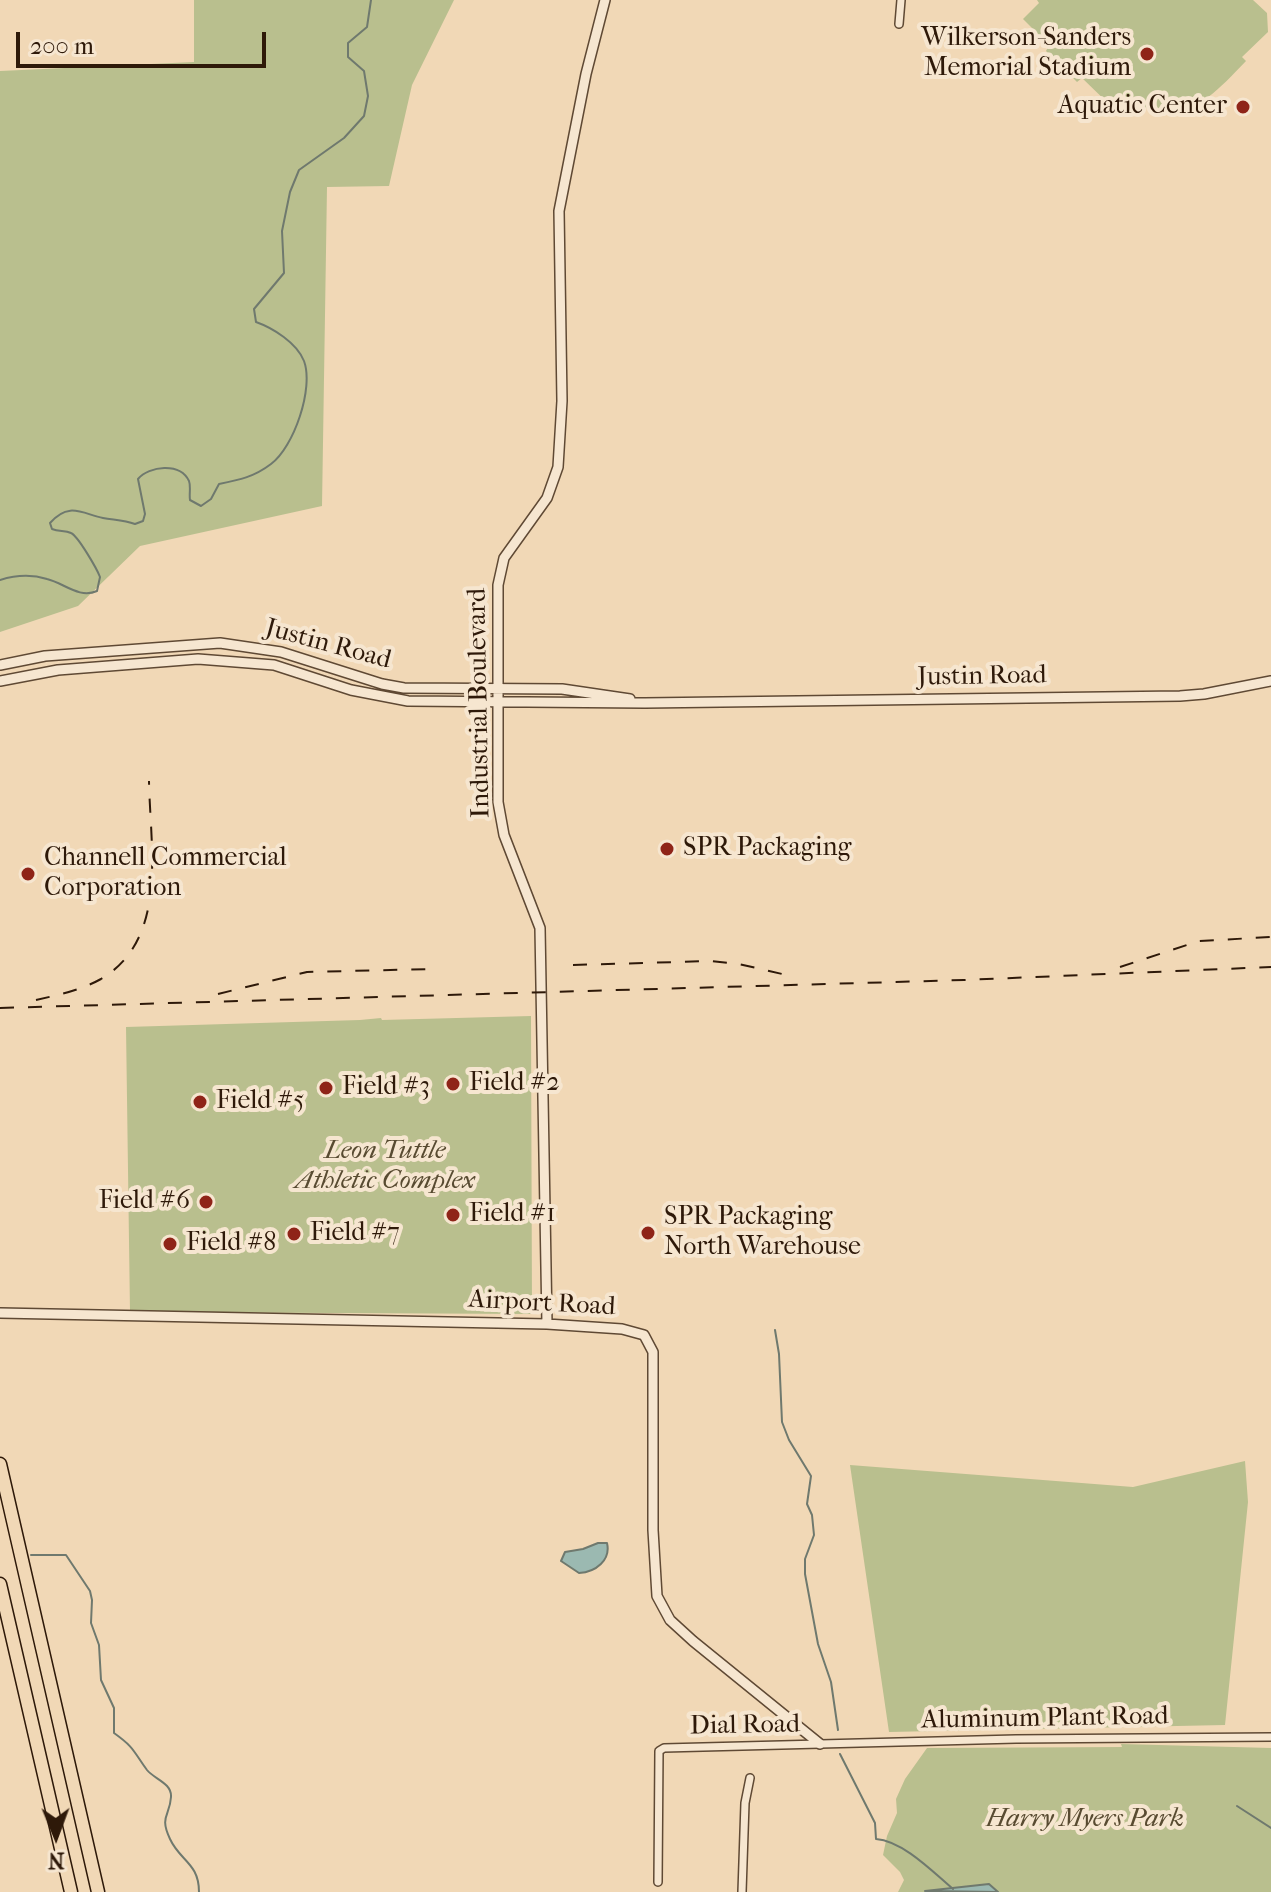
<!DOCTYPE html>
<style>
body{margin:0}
#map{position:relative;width:1271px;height:1892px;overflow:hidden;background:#f1d8b6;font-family:"IM FELL French Canon",serif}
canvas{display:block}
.north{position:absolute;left:16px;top:1796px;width:80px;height:80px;-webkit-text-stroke:6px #f6e6d0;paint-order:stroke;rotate:179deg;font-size:22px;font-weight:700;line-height:32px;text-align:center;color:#2e1909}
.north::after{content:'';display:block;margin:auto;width:28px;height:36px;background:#2e1909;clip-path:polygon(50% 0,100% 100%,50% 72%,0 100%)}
.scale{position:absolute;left:16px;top:32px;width:250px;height:36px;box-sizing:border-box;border:4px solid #2e1909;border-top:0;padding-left:10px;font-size:24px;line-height:28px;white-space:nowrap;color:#2e1909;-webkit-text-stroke:6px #f6e6d0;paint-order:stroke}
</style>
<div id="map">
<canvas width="1271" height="1892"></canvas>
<div class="north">N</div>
<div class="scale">200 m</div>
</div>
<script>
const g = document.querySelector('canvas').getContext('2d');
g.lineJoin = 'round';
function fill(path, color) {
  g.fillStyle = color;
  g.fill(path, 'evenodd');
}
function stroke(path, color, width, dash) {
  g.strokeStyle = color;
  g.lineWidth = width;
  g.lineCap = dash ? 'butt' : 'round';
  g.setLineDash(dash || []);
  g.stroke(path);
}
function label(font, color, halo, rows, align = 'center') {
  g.font = font + ' "IM FELL French Canon",serif';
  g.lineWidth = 8;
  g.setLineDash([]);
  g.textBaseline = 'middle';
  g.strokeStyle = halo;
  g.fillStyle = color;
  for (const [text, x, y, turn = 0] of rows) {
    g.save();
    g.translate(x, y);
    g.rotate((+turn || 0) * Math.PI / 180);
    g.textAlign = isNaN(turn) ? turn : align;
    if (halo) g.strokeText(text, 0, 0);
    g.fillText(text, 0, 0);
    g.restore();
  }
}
fill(new Path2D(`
 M 194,0 L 454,0 L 412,85 L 389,186 L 327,187 L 322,506 L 140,546 L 78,606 L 0,632 L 0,71 L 194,62 Z
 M 1037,0 L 1253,0 L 1267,13 L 1268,32 L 1242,57 L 1246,61 C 1208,101 1183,128 1126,100 L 1124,103 L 1120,101 L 1113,108 L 1082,78 L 1077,82 L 1046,51 L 1049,45 L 1023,19 L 1039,3 Z
 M 531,1016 L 532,1314 L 130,1312 L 126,1027 L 360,1020 L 381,1018 L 382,1020 Z
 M 1245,1461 L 1248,1502 L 1225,1725 L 889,1732 L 850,1465 L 1133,1487 Z
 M 1121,1744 L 1271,1748 L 1271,1892 L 898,1892 L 904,1880 L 900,1872 L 883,1855 L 887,1836 L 897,1813 L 896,1799 L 905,1779 L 927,1748 L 1122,1747 Z`), '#b9bf8e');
const water = new Path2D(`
 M 598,1543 L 607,1543 C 611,1560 596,1572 579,1573 L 561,1561 L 565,1552 L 583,1549 Z
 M 989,1884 L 998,1892 L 925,1891 Z`);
fill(water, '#9bb9b1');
stroke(water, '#6f796e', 2);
stroke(new Path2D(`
 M 0,580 C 16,575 31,574 47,579 C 64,583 79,599 97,591 L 100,577 C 97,569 78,536 71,533 C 65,530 59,532 52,529 L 50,523 C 69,501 83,514 103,518 C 114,520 124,520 135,524 L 143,521 L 145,514 L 138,479 C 149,466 180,462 189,481 C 191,486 189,495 190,500 L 201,506 L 211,499 L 219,484 C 239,480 254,477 271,464 C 294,447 314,388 304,361 C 297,343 273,328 256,322 L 254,309 L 284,273 L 282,231 L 290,192 L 299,170 L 344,138 L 364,116 L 368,96 L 364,71 L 348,57 L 348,43 L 367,27 L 371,0
 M 775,1330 L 779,1354 L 782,1422 L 789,1440 L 811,1476 L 807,1504 L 812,1515 L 814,1535 L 805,1559 L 805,1574 L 818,1644 L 831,1682 L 838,1730
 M 31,1555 L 66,1555 L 90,1591 L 92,1600 L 91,1623 L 99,1645 L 101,1680 L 114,1708 L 114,1733 C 135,1748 133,1751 147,1770 C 154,1779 172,1783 171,1797 C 170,1816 159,1816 170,1839 C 180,1861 199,1863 199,1892
 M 840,1754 L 875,1823 L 876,1839 C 903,1841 933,1872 953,1889
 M 1237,1806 L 1271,1828`), '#6f796e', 2);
const minor = new Path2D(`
 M 899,24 L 901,0
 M 658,1882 L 659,1751 L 664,1748 L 1016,1739 L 1271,1737
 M 742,1892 L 745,1803 L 750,1778`);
const tertiary = new Path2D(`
 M 0,665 L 45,656 L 220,643 L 281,652 L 382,684 L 404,688 L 562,689 L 630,699
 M 0,681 L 58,670 L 198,659 L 274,665 L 351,690 L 408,701 L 645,703 L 1180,696 L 1204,694 L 1271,681
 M 0,1313 L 547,1324 L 622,1329 L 644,1335 L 653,1352 L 653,1530 L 657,1596 L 670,1620 L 693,1641 L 820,1744
 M 547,1324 L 540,928 L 504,835 L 498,802 L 498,585 L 504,558 L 547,498 L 558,467 L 562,401 L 559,211 L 586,74 L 605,0`);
const primary = new Path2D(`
 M 0,1464 L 98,1892
 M 0,1584 L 71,1892`);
stroke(minor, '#5f4934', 10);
stroke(tertiary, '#5f4934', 12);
stroke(primary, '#2e1909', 15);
stroke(minor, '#f6e6d0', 7);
stroke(tertiary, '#f6e6d0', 9);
stroke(primary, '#f1d8b6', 12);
stroke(new Path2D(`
 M 573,965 L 711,961 L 739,964 L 795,977
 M 1120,967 L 1199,941 L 1271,937
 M 218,994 L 307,972 L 433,969
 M 36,1000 C 58,995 81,990 101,979 C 169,939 150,847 149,781
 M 0,1008 L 964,980 L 1271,967`), '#2e1909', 2, [14, 14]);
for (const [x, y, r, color] of [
 [1147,54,8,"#8f2418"],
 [1243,107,8,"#8f2418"],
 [667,849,8,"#8f2418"],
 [28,874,8,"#8f2418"],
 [453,1084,8,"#8f2418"],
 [326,1088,8,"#8f2418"],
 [200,1102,8,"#8f2418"],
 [206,1202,8,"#8f2418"],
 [453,1215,8,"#8f2418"],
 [648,1233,8,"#8f2418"],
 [294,1234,8,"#8f2418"],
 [170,1244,8,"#8f2418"]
]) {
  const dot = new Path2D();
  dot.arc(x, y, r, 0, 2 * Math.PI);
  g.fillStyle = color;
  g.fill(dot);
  stroke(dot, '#f6e6d0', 3);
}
label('26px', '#2e1909', '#f6e6d0', [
 ["Wilkerson-Sanders",1131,39,"right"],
 ["Memorial Stadium",1131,69,"right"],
 ["Aquatic Center",1227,107,"right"],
 ["SPR Packaging",683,849],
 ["Channell Commercial",44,859],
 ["Corporation",44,889],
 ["Field #2",469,1084],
 ["Field #3",342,1088],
 ["Field #5",216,1102],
 ["Field #6",190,1202,"right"],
 ["Field #1",469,1215],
 ["SPR Packaging",664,1218],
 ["North Warehouse",664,1248],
 ["Field #7",310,1234],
 ["Field #8",186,1244]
], 'left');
label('26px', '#2e1909', '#f6e6d0', [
 ["Justin Road",328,645,15],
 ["Justin Road",982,677,-1],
 ["Industrial Boulevard",480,703,-91],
 ["Airport Road",542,1304,3],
 ["Aluminum Plant Road",1045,1719,-1],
 ["Dial Road",745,1726,-1]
]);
label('italic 26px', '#584b31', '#f6e6d0', [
 ["Leon Tuttle",385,1152],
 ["Athletic Complex",385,1182],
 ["Harry Myers Park",1085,1820]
]);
</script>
